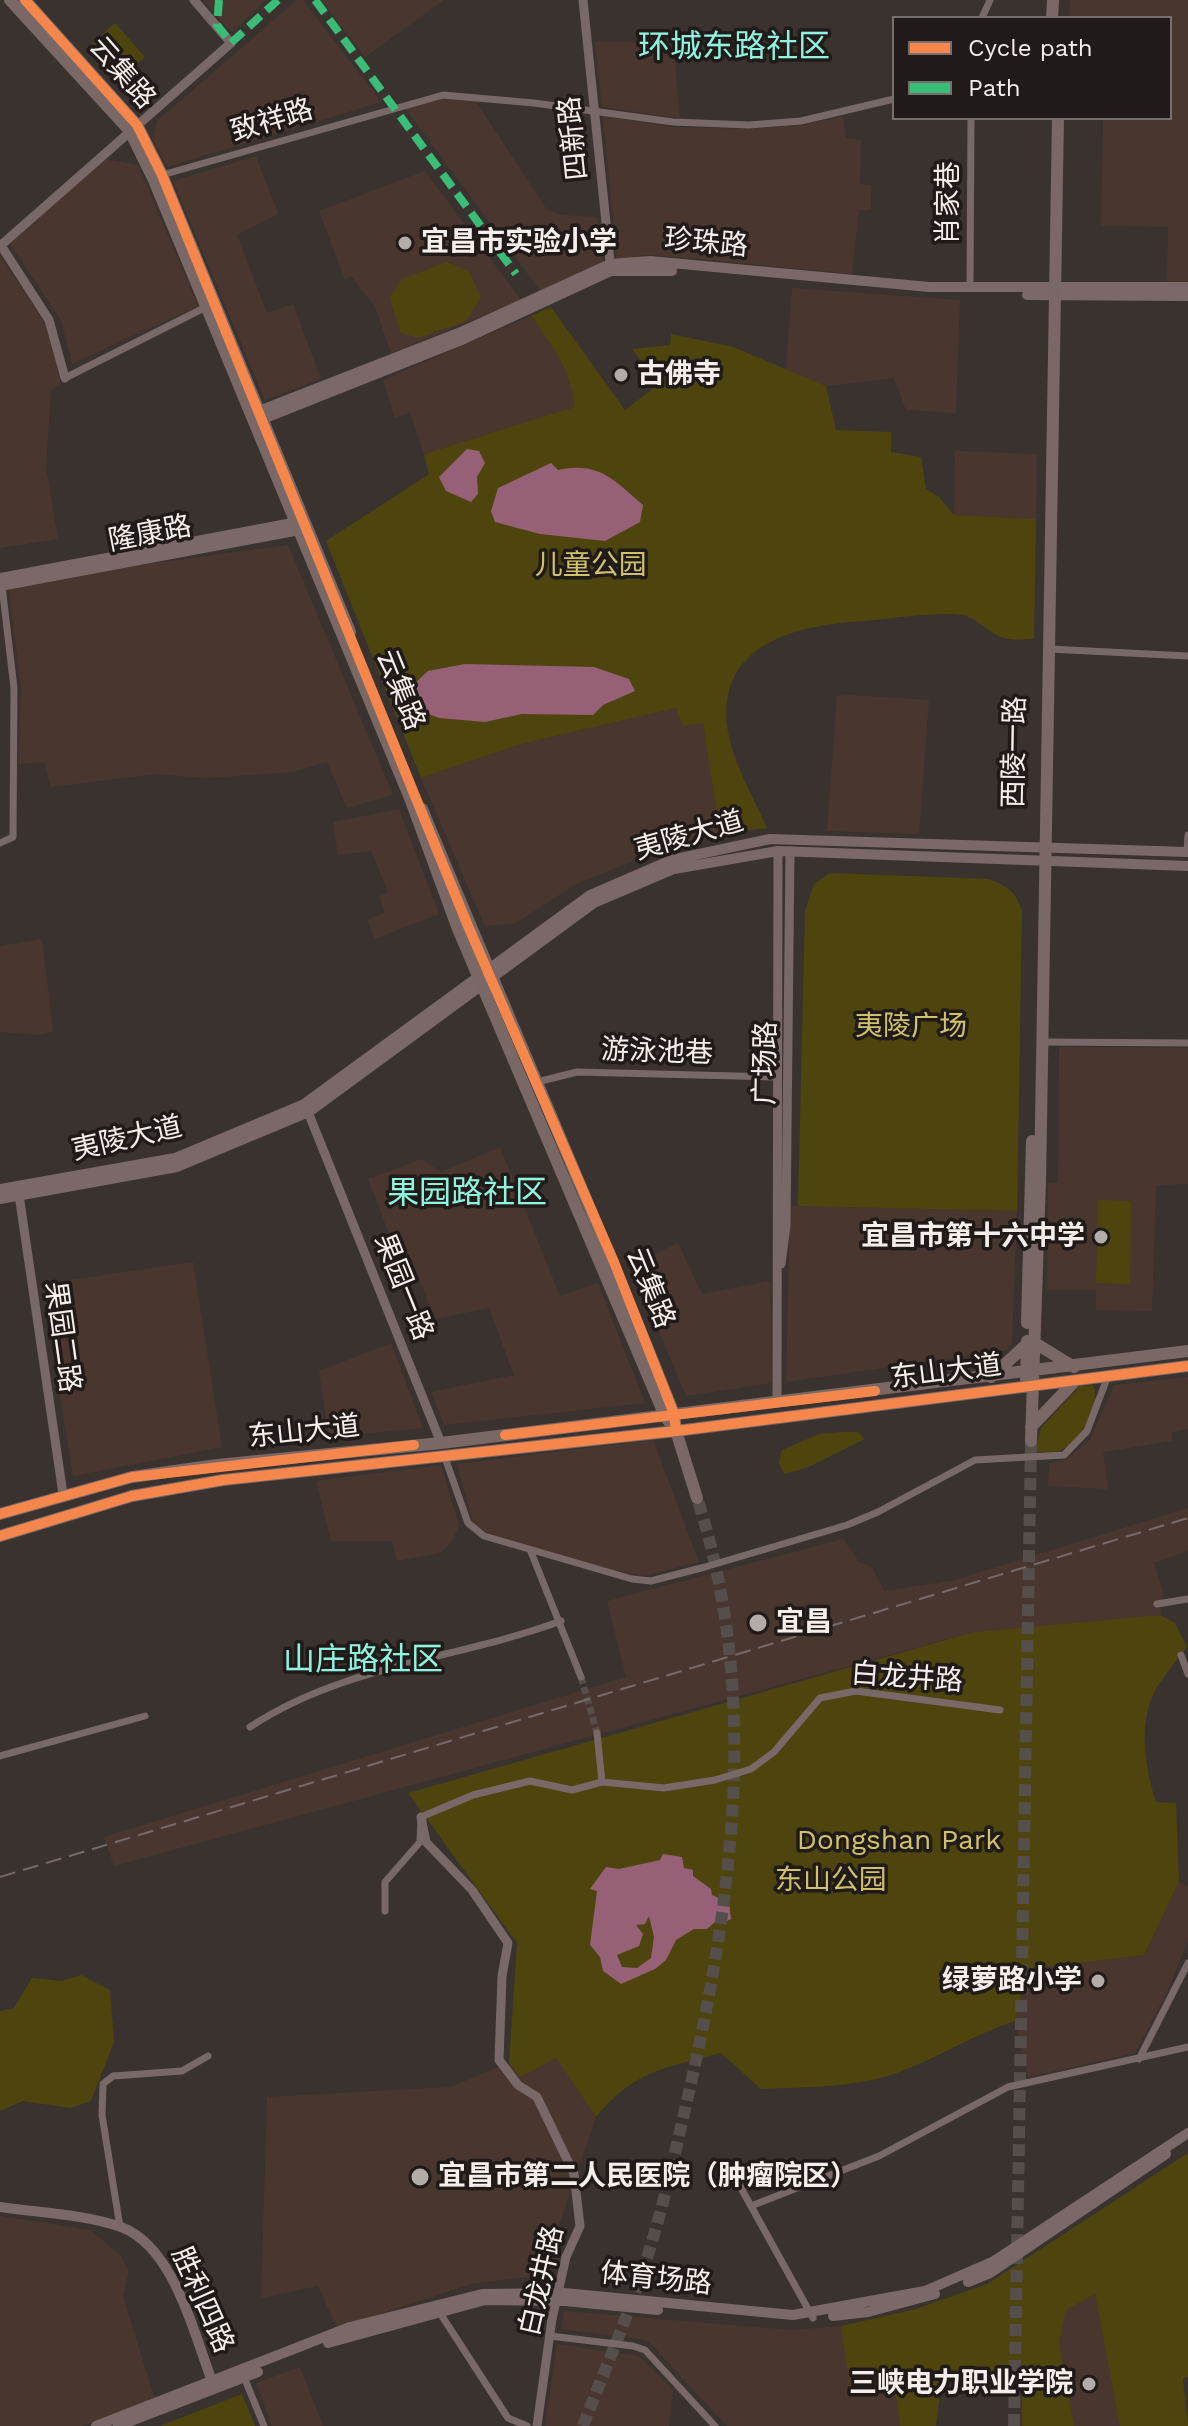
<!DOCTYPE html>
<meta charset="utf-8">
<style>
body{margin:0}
#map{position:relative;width:1188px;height:2426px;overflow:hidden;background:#3a322f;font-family:"Work Sans",sans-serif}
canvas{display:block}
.legend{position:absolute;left:892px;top:16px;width:280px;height:104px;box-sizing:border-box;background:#201a18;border:2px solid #766f6c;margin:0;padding:10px 14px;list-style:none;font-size:24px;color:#f6eeea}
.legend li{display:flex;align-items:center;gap:16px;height:40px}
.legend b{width:40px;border:2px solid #766f6c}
</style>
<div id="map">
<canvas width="1188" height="2426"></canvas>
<ul class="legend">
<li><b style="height:10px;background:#f5874c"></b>Cycle path</li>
<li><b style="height:10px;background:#3abd76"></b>Path</li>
</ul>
</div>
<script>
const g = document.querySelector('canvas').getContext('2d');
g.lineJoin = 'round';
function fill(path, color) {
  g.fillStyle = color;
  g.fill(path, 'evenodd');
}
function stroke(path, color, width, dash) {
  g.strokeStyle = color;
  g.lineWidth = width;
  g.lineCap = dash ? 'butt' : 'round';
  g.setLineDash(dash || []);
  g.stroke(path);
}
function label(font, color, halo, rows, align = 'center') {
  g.font = font + ' "Work Sans","Noto Sans SC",sans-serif';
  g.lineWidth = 7;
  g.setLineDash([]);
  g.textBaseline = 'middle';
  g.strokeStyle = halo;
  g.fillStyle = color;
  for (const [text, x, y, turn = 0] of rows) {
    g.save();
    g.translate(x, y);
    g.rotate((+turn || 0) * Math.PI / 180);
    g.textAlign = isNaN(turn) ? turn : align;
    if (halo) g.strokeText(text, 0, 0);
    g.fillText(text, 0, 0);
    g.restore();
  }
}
fill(new Path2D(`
 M 203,0 L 266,0 L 232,33 Z
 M 297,0 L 303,0 L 381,102 L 167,167 L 153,140 L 157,121 Z
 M 321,0 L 444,0 L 365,57 Z
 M 1070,0 L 1188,0 L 1188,282 L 1167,282 L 1168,227 L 1101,226 L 1103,118 L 1170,118 L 1170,18 L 1069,18 Z
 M 595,42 L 673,42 L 680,118 L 602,107 Z
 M 443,98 L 475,100 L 547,210 L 562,215 L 597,217 L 604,263 L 541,292 L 405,108 Z
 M 603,116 L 669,127 L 751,129 L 803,125 L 843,117 L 846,138 L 861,140 L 860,184 L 871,185 L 871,210 L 859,210 L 852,274 L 678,257 L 645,255 L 617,260 Z
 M 256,156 L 278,214 L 237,235 L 267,313 L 293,304 L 321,379 L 265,400 L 173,181 Z
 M 105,159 L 138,165 L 198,306 L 72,364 L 61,320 L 10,244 Z
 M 425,171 L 521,300 L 391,353 L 375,307 L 351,276 L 345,280 L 319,211 Z
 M 0,255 L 46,325 L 61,384 L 51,390 L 46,467 L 58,539 L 0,548 Z
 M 792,288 L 960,300 L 956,413 L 906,410 L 894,378 L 826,386 L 786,369 Z
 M 531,316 L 556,348 L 573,389 L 576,407 L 424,454 L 410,412 L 395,418 L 383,380 Z
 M 955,451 L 1037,454 L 1036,519 L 954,515 Z
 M 288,545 L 393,795 L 347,808 L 327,762 L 293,772 L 206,778 L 154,774 L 50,787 L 45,762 L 18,764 L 21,689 L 9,589 L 127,567 Z
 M 850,695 L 929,700 L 919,834 L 827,831 L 837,696 Z
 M 676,708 L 703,723 L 720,834 L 657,851 L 576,884 L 516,923 L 485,926 L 421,778 L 525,743 Z
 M 399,809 L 439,914 L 375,939 L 367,919 L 385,913 L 379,896 L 388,892 L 371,851 L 338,855 L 333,822 Z
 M 42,939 L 53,1032 L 39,1035 L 0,1032 L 0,946 Z
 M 1059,1047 L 1188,1048 L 1188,1184 L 1156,1185 L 1152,1311 L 1096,1310 L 1096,1290 L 1047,1290 L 1048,1183 L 1058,1183 Z
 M 500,1147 L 560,1296 L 598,1283 L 645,1403 L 444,1425 L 431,1392 L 514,1375 L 489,1308 L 435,1319 L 411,1258 L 400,1262 L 368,1179 L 421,1159 L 441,1172 Z
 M 790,1206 L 1017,1211 L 1012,1342 L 1007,1350 L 786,1382 Z
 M 678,1243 L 702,1294 L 770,1281 L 772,1383 L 686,1396 L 631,1265 Z
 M 193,1262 L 222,1447 L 73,1476 L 42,1284 Z
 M 391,1343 L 423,1428 L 329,1437 L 319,1371 Z
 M 1188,1377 L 1188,1429 L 1172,1432 L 1172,1441 L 1103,1452 L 1108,1489 L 1048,1486 L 1049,1463 L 1066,1460 L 1090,1440 L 1114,1385 Z
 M 653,1440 L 699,1562 L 643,1576 L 542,1553 L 487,1533 L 473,1522 L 457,1464 Z
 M 441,1465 L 459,1525 L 452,1541 L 440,1553 L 397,1561 L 392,1541 L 331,1541 L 316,1481 Z
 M 1188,1508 L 1188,1551 L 1154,1563 L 1163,1591 L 1160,1615 L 974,1632 L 114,1866 L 104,1837 L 626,1677 L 607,1601 L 843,1539 L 860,1563 L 871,1566 L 884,1591 L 955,1580 Z
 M 1179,1882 L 1188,1886 L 1188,1941 L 1167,1992 L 1135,2053 L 1028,2077 L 1015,2021 L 1027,1969 L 1144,1955 Z
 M 556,2058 L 596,2117 L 560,2222 L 548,2279 L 525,2277 L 471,2284 L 337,2328 L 318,2286 L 261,2298 L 267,2097 L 450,2087 L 509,2063 L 521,2077 Z
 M 0,2216 L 90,2230 L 121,2256 L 129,2271 L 123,2296 L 155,2400 L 82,2426 L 0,2426 Z
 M 1095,2294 L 1120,2426 L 1074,2426 L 1059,2342 L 1066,2310 Z
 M 564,2311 L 792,2330 L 841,2326 L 845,2343 L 895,2390 L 900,2426 L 727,2426 L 647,2340 L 561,2329 Z
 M 557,2344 L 639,2356 L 673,2390 L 669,2426 L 545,2426 Z
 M 300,2367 L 323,2426 L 272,2426 L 256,2383 Z`), '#49372f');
fill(new Path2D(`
 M 115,23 L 145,57 L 123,77 L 93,43 Z
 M 447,262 L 469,271 L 481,298 L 466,321 L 418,338 L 400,332 L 390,298 L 402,279 Z
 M 551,307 L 625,410 L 659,384 L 632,349 L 670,345 L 671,334 L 733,347 L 826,386 L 836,430 L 891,432 L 891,452 L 921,457 L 926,489 L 939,497 L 954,515 L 1036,519 L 1034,639 C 1025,639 1012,641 1004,638 C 991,635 980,621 967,616 C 948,610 888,619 864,621 C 794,625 714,645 728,732 C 734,765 754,798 767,828 L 720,834 L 703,723 L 683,726 L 676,708 L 525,743 L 421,778 L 326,541 L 429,474 L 424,454 L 575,407 C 571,371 552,344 531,316 Z
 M 830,873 L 989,879 C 1007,886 1016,892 1022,911 L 1017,1211 L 798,1206 L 805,911 L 814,884 Z
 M 1098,1200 L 1131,1201 L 1130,1284 L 1096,1283 Z
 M 1093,1385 C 1103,1403 1079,1443 1061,1450 C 1054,1453 1043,1452 1035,1452 L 1041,1428 L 1080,1386 Z
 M 842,1432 L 858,1432 L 865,1439 L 809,1467 L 784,1474 L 779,1463 L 782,1450 L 819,1434 Z
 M 1160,1615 L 1175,1623 L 1187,1647 C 1177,1660 1166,1673 1157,1687 C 1137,1720 1145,1768 1156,1802 L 1176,1803 L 1179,1882 L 1144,1955 L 1027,1969 L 1015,2021 C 975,2034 941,2056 902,2071 C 858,2088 807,2087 761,2089 L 721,2053 C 665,2068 635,2070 596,2117 L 556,2058 L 521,2077 L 509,2063 L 517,1943 L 408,1793 L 974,1632 Z
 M 81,1975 L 110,1990 L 114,2042 L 91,2101 L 71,2108 L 23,2101 L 0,2111 L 0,2011 L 14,2008 L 32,1978 L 62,1981 Z
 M 1188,2153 L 1188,2377 L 1183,2379 L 1188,2426 L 1120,2426 L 1095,2294 L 1066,2310 L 1059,2342 L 1074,2426 L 1022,2426 L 1022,2386 L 942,2374 L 936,2426 L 900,2426 L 895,2390 L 851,2392 L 841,2326 L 916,2309 L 987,2284 Z
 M 242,2394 L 255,2426 L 160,2426 Z`), '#4e450e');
fill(new Path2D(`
 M 467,449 L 479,451 L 485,463 L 477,477 L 478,494 L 471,502 L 446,491 L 439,477 Z
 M 551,463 L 558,470 C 599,461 614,480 643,505 L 640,522 L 605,541 L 540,534 L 495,522 L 491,511 L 498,488 Z
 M 465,664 L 594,667 L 629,679 L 635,691 L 603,705 L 593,715 L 522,714 L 485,722 L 439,718 L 415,709 L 414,684 L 428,671 Z
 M 663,1854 L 682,1857 L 684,1868 L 693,1870 L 693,1876 L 711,1889 L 712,1895 L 729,1903 L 731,1919 L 727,1921 L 723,1915 L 707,1929 L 694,1929 L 676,1940 L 666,1960 L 655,1969 L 621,1984 L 603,1971 L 600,1957 L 590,1945 L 597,1891 L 590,1889 L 606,1867 L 619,1869 L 660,1860 ZM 649,1916 L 654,1937 L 651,1958 L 637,1968 L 622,1967 L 617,1955 L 639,1946 L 643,1934 L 636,1925 L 645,1924 Z`), '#966076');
stroke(new Path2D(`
 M 581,1677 L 597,1733`), '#564e4b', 7, [7, 3.5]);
stroke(new Path2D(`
 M 583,2426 C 604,2371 628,2317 646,2261 C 665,2202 678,2139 692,2079 C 734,1886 759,1689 697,1498
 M 1014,2426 L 1031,1441`), '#564e4b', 12, [12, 6]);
stroke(new Path2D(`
 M 982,18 L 990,0
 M 162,175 L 443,95 L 534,103 L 673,122 L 749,125 L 801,121 L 894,99
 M 970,287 L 971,118
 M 65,378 L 206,307
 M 1049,649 L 1188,656
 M 0,843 L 13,837 L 14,688 L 2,586
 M 1187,852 L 1188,835
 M 1042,1042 L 1188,1043
 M 537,1082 L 577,1072 L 777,1077
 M 444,1455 L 468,1523 L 484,1536 L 632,1579 L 651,1581 L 705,1567 L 847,1525 L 878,1512 L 975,1460 L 1064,1455 L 1087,1431 L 1108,1376
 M 531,1552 L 581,1677
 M 1157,1604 L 1188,1599
 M 1181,1655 L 1188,1674
 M 250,1727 C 343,1665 458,1659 561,1621
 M 597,1733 L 602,1782
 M 0,1756 L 145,1716
 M 385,1911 L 385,1882 L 420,1842 L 421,1817 L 473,1795 L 530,1781 L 572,1790 L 602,1782 L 664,1788 L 715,1780 L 751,1769 L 774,1752 L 820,1698 L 856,1691 L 1000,1710
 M 1139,2059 L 1188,1963
 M 736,2179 L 813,2318
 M 751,2206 L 879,2156 L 1008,2087 L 1188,2047
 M 120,2227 L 102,2115 L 103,2084 L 113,2076 L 182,2071 L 208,2056
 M 438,2310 L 508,2418 L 527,2426
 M 550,2336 L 633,2346 L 645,2350 L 715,2426
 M 244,2377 L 264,2426`), '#786867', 7);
stroke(new Path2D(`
 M 583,0 L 611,271
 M 0,244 L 49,320 L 65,378
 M 0,246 L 231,43 L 194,0
 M 306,1107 L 441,1443
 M 18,1188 L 63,1494
 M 781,1264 L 786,1226 L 790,851
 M 777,1402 L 778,851
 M 421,1817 L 426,1842 L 472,1890 L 508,1943 L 502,1976 L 499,2060 L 518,2085 L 537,2097 L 574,2174 L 580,2226 L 566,2257
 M 537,2426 L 552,2319`), '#786867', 9);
stroke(new Path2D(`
 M 1027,295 L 1188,296
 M 254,413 L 461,332 L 610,264 L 650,261 L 929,287 L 1188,287
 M 255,422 L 464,339 L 611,271 L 672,271
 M 0,578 L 303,521
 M 0,586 L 305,529
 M 0,1189 L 175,1158 L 304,1104 L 590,895 L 671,860 L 770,839 L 1188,852
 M 0,1199 L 177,1167 L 309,1112 L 594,903 L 674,869 L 778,851 L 1188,866
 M 0,2207 C 39,2213 84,2214 121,2227 C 175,2247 194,2336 214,2386
 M 968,2282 L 990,2273 L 1166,2154
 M 833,2316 L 868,2312 L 935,2294
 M 328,2343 L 485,2300 L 565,2301 L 658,2310
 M 96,2426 L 350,2327 L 482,2294 L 564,2293 L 793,2315 L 925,2291 L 994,2261 L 1188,2133
 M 118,2426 L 258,2372`), '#7b6969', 10);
stroke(new Path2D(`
 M 10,0 L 130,131 L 153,178 L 410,798 L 458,929 L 665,1416 L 676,1431 L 697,1498
 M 25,0 L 137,125 L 162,175 L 350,632
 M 1052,18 L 1053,0
 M 422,809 C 505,1011 594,1211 674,1414 L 676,1431
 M 1027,1323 L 1032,1141
 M 1027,1341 L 1026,1379 L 1031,1386
 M 1035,1343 L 1074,1367
 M 991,1377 L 1027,1344
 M 1031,1427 L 1075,1381
 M 1031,1441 L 1040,1181 L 1058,118
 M 0,1514 L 132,1477 L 217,1465 L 441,1443 L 1188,1351
 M 0,1536 L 132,1496 L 223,1480 L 676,1431 L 1188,1366`), '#7a6866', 12);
stroke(new Path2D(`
 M 0,1877 L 1188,1518`), '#766a6a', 2, [16, 8]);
stroke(new Path2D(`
 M 552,2319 L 566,2257`), '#786867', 9);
stroke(new Path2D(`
 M 219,0 L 217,25 L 231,43 L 278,0
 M 315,0 L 516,274`), '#3abd76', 8, [16, 8]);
stroke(new Path2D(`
 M 25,0 L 137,125 L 162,175 L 468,926 L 614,1262 L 674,1414 L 676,1431
 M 505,1435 L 875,1391
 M 0,1514 L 132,1477 L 414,1445
 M 0,1536 L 132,1496 L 223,1480 L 676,1431 L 1188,1366`), '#f5874c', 10);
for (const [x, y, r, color] of [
 [405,243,8,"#b4aca9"],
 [621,375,8,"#b4aca9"],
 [1101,1237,8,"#b4aca9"],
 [758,1623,10,"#b4aca9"],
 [1098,1981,8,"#b4aca9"],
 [420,2177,10,"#b4aca9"],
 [1089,2384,8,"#b4aca9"]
]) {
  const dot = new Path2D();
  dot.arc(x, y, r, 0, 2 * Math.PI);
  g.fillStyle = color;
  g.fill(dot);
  stroke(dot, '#201a18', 3);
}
label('28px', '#f6eeea', '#201a18', [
 ["云集路",122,73,49],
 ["致祥路",272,121,-17],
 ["四新路",574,138,-96],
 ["肖家巷",949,203,-90],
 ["珍珠路",706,243,5],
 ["隆康路",150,534,-11],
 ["云集路",400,690,68],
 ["西陵一路",1015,752,-89],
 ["夷陵大道",689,836,-16],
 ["游泳池巷",657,1052,2],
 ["广场路",766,1063,-89],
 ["夷陵大道",127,1139,-13],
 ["果园一路",403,1287,68],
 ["云集路",650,1288,68],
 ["果园二路",62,1337,82],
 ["东山大道",946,1372,-7],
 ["东山大道",304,1432,-6],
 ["白龙井路",907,1678,4],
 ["体育场路",656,2279,6],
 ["白龙井路",542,2281,-77],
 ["胜利四路",202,2300,66]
]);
label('bold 28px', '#f6eeea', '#201a18', [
 ["宜昌市实验小学",421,243],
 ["古佛寺",637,375],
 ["宜昌市第十六中学",1085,1237,"right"],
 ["宜昌",776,1623],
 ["绿萝路小学",1082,1981,"right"],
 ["宜昌市第二人民医院（肿瘤院区）",438,2177],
 ["三峡电力职业学院",1073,2384,"right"]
], 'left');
label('28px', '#d1c26a', '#201a18', [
 ["儿童公园",591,566],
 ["夷陵广场",911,1027],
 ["Dongshan Park",899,1841],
 ["东山公园",831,1881]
]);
label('32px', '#8ef4e0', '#201a18', [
 ["环城东路社区",734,48],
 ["果园路社区",467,1194],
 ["山庄路社区",363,1661]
]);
</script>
